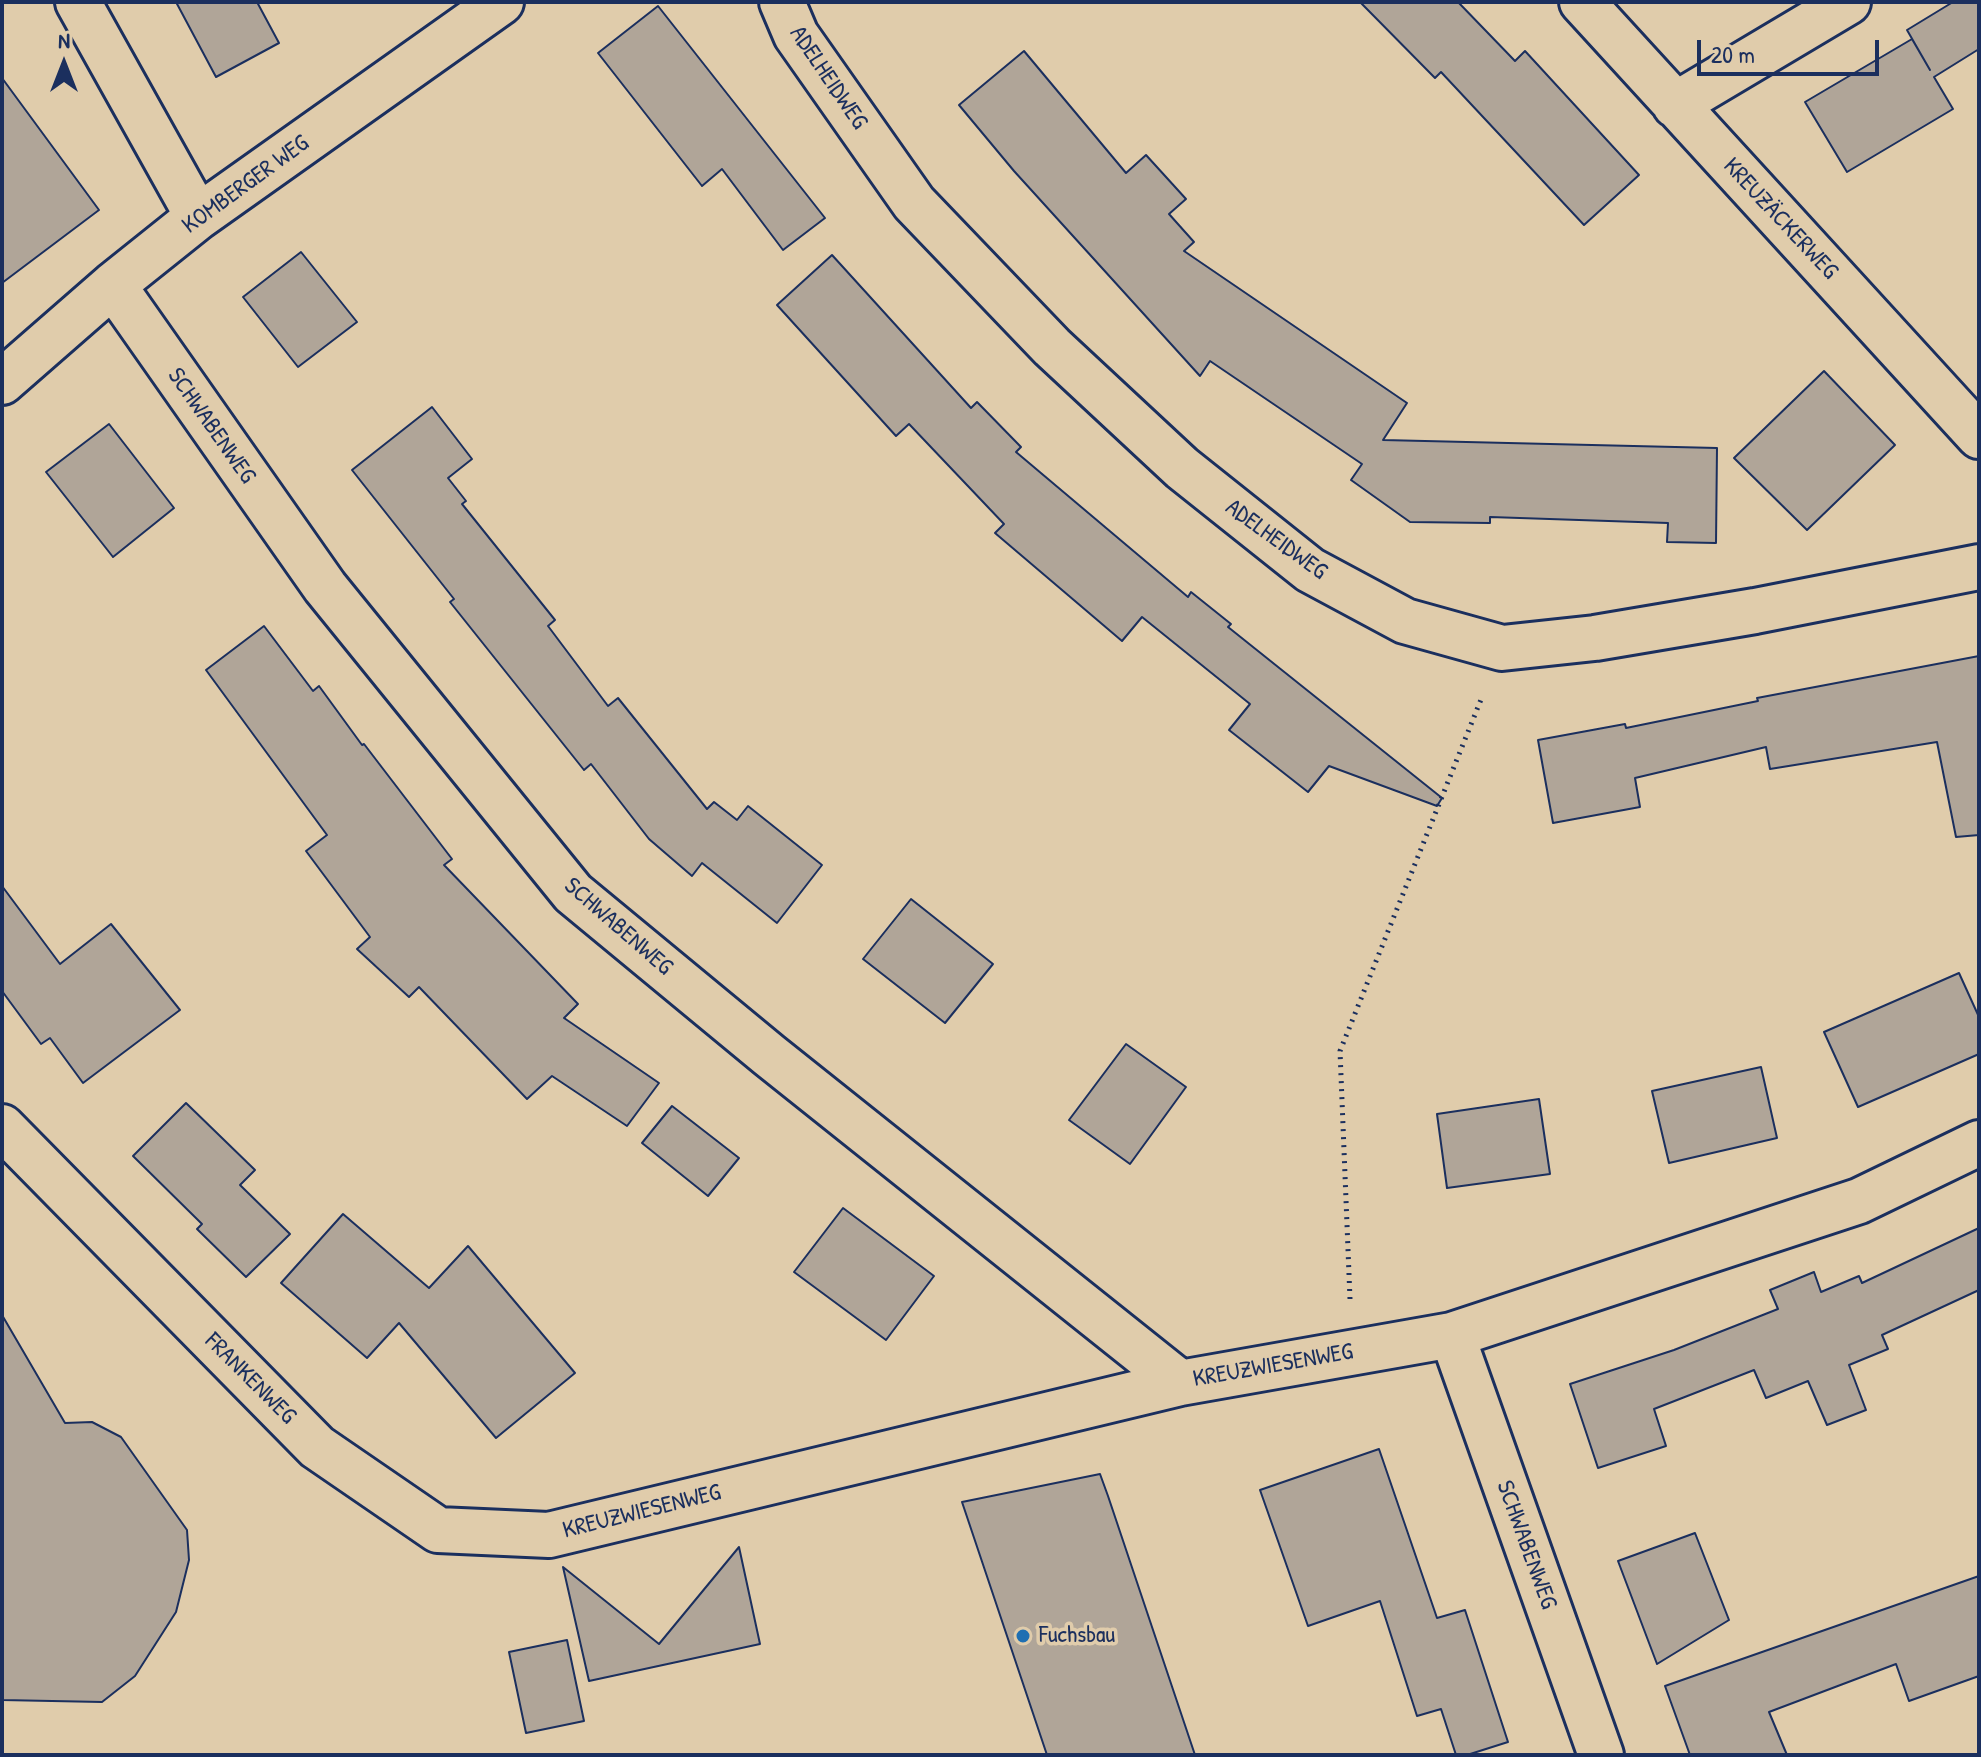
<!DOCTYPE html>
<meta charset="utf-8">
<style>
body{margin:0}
#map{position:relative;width:1981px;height:1757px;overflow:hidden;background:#e0ccab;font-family:"Patrick Hand",sans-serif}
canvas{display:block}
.frame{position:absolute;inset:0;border:4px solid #1b2f5e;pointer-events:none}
.north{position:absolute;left:24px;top:24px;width:80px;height:80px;-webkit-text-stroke:6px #e0ccab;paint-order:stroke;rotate:0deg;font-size:22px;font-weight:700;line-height:32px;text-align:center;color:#1b2f5e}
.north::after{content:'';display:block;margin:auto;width:28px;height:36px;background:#1b2f5e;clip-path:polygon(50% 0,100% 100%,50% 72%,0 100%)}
.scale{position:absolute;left:1697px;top:40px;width:182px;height:36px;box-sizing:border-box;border:4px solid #1b2f5e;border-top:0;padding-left:10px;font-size:24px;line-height:28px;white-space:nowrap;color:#1b2f5e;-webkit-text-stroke:6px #e0ccab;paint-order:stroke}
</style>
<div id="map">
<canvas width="1981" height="1757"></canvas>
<div class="frame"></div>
<div class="north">N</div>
<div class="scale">20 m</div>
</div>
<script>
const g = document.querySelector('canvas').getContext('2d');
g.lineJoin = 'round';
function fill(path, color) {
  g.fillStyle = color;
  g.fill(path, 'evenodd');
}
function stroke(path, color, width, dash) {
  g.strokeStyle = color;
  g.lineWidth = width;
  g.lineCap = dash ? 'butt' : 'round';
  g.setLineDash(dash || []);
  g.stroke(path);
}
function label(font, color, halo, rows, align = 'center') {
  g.font = font + ' "Patrick Hand",sans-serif';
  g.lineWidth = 7;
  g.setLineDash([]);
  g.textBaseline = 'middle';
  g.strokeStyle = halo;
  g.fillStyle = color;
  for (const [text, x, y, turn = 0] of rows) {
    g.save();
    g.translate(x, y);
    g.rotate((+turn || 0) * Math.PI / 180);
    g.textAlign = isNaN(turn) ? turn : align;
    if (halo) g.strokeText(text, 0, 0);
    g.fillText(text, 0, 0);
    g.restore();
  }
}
const building = new Path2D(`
 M 176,2 L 257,2 L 279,43 L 216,77 Z
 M 1360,2 L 1458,2 L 1515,61 L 1525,51 L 1639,175 L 1584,225 L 1441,72 L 1435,78 Z
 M 1953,2 L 1979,2 L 1979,49 L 1934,77 L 1953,109 L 1847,172 L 1805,102 L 1912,39 L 1930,70 L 1907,30 Z
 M 658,6 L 825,218 L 783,250 L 722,169 L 702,186 L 598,53 Z
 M 1024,51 L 1126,173 L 1146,155 L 1186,199 L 1169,214 L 1194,242 L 1184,251 L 1407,403 L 1383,440 L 1717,448 L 1716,543 L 1667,542 L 1668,523 L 1490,517 L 1490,523 L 1410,522 L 1351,480 L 1362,464 L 1210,361 L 1200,376 L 1014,171 L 959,105 Z
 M 2,78 L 99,210 L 2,283 Z
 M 301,252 L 357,322 L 298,367 L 243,297 Z
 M 832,255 L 971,408 L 977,402 L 1021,447 L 1016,452 L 1188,597 L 1191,592 L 1231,624 L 1228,627 L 1442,798 L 1437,806 L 1329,766 L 1308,792 L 1229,730 L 1250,704 L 1142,617 L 1122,641 L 995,533 L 1004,524 L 909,424 L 896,436 L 777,305 Z
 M 1824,371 L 1895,445 L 1807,530 L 1734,458 Z
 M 432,407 L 472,459 L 448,478 L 466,501 L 462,504 L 555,620 L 548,626 L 608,706 L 618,698 L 707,809 L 714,802 L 737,820 L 748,806 L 822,865 L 777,923 L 702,863 L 692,876 L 649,839 L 591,764 L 584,770 L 450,602 L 454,599 L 352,470 Z
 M 109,424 L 174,508 L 113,557 L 46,472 Z
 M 264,626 L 313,691 L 319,686 L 362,745 L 364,744 L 452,859 L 444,865 L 578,1004 L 564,1018 L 659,1083 L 627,1126 L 552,1076 L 527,1099 L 419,987 L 409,997 L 357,949 L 370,937 L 306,851 L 327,835 L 206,670 Z
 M 1979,656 L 1979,835 L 1956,837 L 1937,742 L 1770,769 L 1766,747 L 1635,778 L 1640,807 L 1553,823 L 1538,740 L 1625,724 L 1626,728 L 1758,701 L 1757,698 Z
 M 2,886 L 60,964 L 111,924 L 180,1010 L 83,1083 L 50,1038 L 41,1044 L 2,991 Z
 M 911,899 L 993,964 L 945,1023 L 863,959 Z
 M 1959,973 L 1979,1017 L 1979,1054 L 1858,1107 L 1824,1032 Z
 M 1126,1044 L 1186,1087 L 1130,1164 L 1069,1120 Z
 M 1761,1067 L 1777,1138 L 1669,1163 L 1652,1091 Z
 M 1539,1099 L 1550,1174 L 1447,1188 L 1437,1114 Z
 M 186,1103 L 255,1170 L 240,1185 L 290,1234 L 246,1277 L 197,1229 L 202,1224 L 133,1156 Z
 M 672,1106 L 739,1158 L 708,1196 L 642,1143 Z
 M 843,1208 L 934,1276 L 886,1340 L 794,1272 Z
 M 343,1214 L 429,1288 L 468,1246 L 575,1373 L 496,1438 L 399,1323 L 367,1358 L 281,1283 Z
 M 1979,1228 L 1979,1290 L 1882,1335 L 1888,1349 L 1849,1365 L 1866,1410 L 1827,1425 L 1808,1381 L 1766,1398 L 1754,1370 L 1654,1409 L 1666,1446 L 1598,1468 L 1570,1384 L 1674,1350 L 1778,1309 L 1770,1290 L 1814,1272 L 1821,1292 L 1859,1276 L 1862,1283 Z
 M 2,1315 L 65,1423 L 92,1422 L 121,1437 L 187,1530 L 189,1560 L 176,1612 L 135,1676 L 102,1702 L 2,1700 Z
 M 1379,1449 L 1437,1618 L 1465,1610 L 1508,1742 L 1467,1755 L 1456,1755 L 1441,1709 L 1417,1716 L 1380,1601 L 1308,1626 L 1260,1490 Z
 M 1100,1474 L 1108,1496 L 1195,1755 L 1047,1755 L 962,1502 Z
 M 1695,1533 L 1729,1620 L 1657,1664 L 1618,1561 Z
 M 739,1547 L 760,1644 L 589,1681 L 563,1567 L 659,1644 Z
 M 1979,1576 L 1979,1676 L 1909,1701 L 1896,1664 L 1769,1712 L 1787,1755 L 1690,1755 L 1665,1686 Z
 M 567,1640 L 584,1721 L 526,1733 L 509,1652 Z`);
fill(building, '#b0a598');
stroke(building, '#1b2f5e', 2);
const street = new Path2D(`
 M 78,2 L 198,217
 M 782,2 L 796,35 L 914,203 L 1052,347 L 1182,468 L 1310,570 L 1405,621 L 1502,648 L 1595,638 L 1755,611 L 1979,567
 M 1582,2 L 1979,436
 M 1675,105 L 1848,2
 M 113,285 L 325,587 L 573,893 L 769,1055 L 1180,1383
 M 2,382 L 113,285 L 198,217 L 501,2
 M 2,1127 L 317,1447 L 438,1530 L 549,1535 L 1180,1383 L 1452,1335 L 1859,1201 L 1979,1143
 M 1452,1335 L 1601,1755`);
stroke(street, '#1b2f5e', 50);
stroke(new Path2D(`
 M 1350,1299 L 1340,1051 L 1482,697`), '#1b2f5e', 5, [2, 6]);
stroke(street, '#e0ccab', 44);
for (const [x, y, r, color] of [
 [1023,1636,8,"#1f6fb2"]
]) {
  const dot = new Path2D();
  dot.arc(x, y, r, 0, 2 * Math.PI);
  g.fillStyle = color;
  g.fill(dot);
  stroke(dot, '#e0ccab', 3);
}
label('24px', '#1b2f5e', '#e0ccab', [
 ["ADELHEIDWEG",828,78,56],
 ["KOMBERGER WEG",246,185,-36],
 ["KREUZÄCKERWEG",1780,219,47],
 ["SCHWABENWEG",211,426,55],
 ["ADELHEIDWEG",1276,540,36],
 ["SCHWABENWEG",618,927,41],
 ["KREUZWIESENWEG",1273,1366,-10],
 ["FRANKENWEG",250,1379,45],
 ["KREUZWIESENWEG",642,1512,-14],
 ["SCHWABENWEG",1526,1545,70]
]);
label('24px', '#1b2f5e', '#e0ccab', [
 ["Fuchsbau",1039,1636]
], 'left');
</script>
